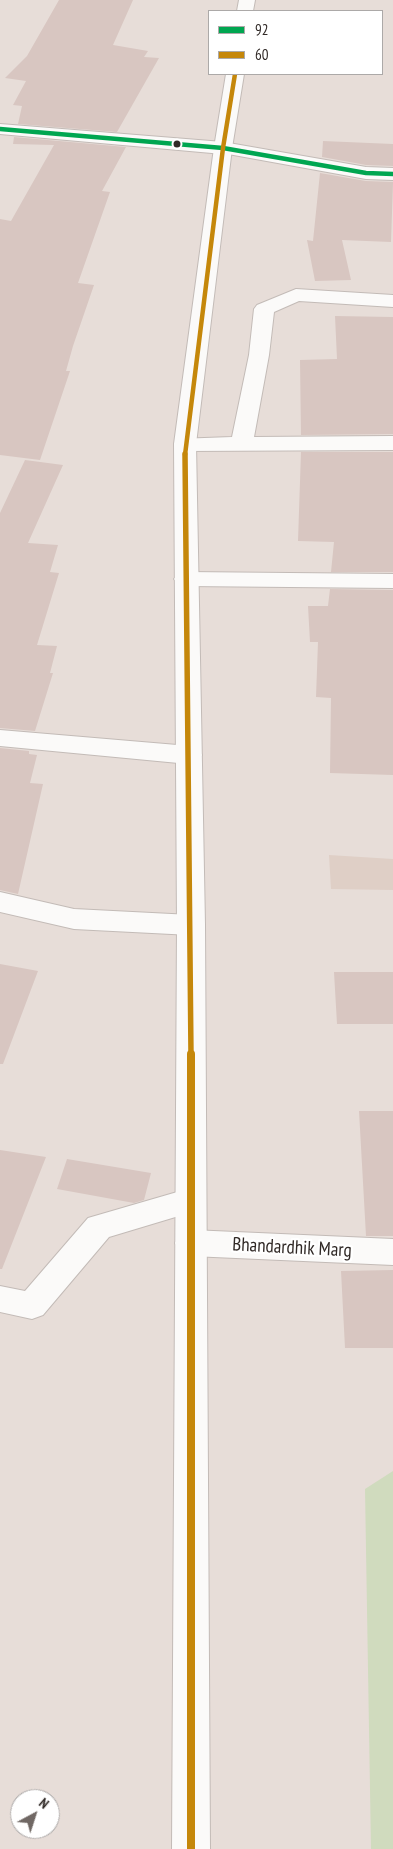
<!DOCTYPE html>
<style>
body{margin:0}
#map{position:relative;width:393px;height:1849px;overflow:hidden;background:#e7ddd8;font-family:"PT Sans Narrow",sans-serif}
canvas{display:block}
.legend{position:absolute;left:208px;top:10px;width:175px;height:65px;box-sizing:border-box;background:#fff;border:1px solid #aca9a8;margin:0;padding:6px 9px;list-style:none;font-size:15px;color:#302926}
.legend li{display:flex;align-items:center;gap:10px;height:25px}
.legend b{width:25px;border:1px solid #aca9a8}
.north{position:absolute;left:10px;top:1789px;width:50px;height:50px;box-sizing:border-box;background:#fff;border:1px solid #aca9a8;border-radius:50%;rotate:40deg;font-size:14px;font-weight:700;line-height:20px;text-align:center;color:#302926}
.north::after{content:'';display:block;margin:auto;width:18px;height:22px;background:#706864;clip-path:polygon(50% 0,100% 100%,50% 72%,0 100%)}
</style>
<div id="map">
<canvas width="393" height="1849"></canvas>
<ul class="legend">
<li><b style="height:6px;background:#00a651"></b>92</li>
<li><b style="height:6px;background:#c5870a"></b>60</li>
</ul>
<div class="north">N</div>
</div>
<script>
const g = document.querySelector('canvas').getContext('2d');
g.lineJoin = 'round';
function fill(path, color) {
  g.fillStyle = color;
  g.fill(path, 'evenodd');
}
function stroke(path, color, width, dash) {
  g.strokeStyle = color;
  g.lineWidth = width;
  g.lineCap = dash ? 'butt' : 'round';
  g.setLineDash(dash || []);
  g.stroke(path);
}
function label(font, color, halo, rows, align = 'center') {
  g.font = font + ' "PT Sans Narrow",sans-serif';
  g.lineWidth = 4.5;
  g.setLineDash([]);
  g.textBaseline = 'middle';
  g.strokeStyle = halo;
  g.fillStyle = color;
  for (const [text, x, y, turn = 0] of rows) {
    g.save();
    g.translate(x, y);
    g.rotate((+turn || 0) * Math.PI / 180);
    g.textAlign = isNaN(turn) ? turn : align;
    if (halo) g.strokeText(text, 0, 0);
    g.fillText(text, 0, 0);
    g.restore();
  }
}
fill(new Path2D(`
 M 329,855 L 393,859 L 393,890 L 331,889 Z`), '#dfcfc6');
fill(new Path2D(`
 M 393,1471 L 393,1849 L 371,1849 L 365,1489 Z`), '#d0dbbe');
fill(new Path2D(`
 M 59,0 L 133,0 L 113,45 L 148,51 L 144,57 L 159,58 L 117,132 L 18,124 L 22,106 L 13,105 L 26,81 L 5,78 L 27,56 Z
 M 14,137 L 126,147 L 102,191 L 110,192 L 78,283 L 94,285 L 73,346 L 66,371 L 70,371 L 40,460 L 0,455 L 0,219 L 11,221 L 54,145 L 13,144 Z
 M 323,141 L 393,144 L 393,166 L 366,165 L 322,157 Z
 M 320,173 L 366,181 L 393,182 L 391,242 L 342,240 L 351,280 L 315,281 L 307,240 L 313,241 Z
 M 335,316 L 393,317 L 393,434 L 301,435 L 300,360 L 337,359 Z
 M 301,452 L 393,452 L 393,572 L 331,572 L 334,542 L 298,541 Z
 M 25,460 L 63,465 L 28,543 L 58,545 L 50,572 L 59,573 L 37,645 L 57,646 L 50,673 L 53,673 L 35,731 L 0,728 L 0,513 Z
 M 330,589 L 393,590 L 393,775 L 330,773 L 331,698 L 316,697 L 318,642 L 310,642 L 308,606 L 328,606 Z
 M 0,748 L 29,751 L 29,754 L 37,755 L 30,783 L 43,784 L 18,894 L 0,890 Z
 M 0,964 L 38,971 L 3,1064 L 0,1064 Z
 M 334,972 L 393,972 L 393,1024 L 337,1024 Z
 M 359,1111 L 393,1111 L 393,1236 L 366,1236 Z
 M 0,1150 L 46,1157 L 2,1269 L 0,1269 Z
 M 67,1159 L 151,1173 L 144,1200 L 134,1203 L 57,1189 Z
 M 393,1270 L 393,1348 L 345,1348 L 341,1271 Z`), '#d8c6c1');
const street = new Path2D(`
 M 223,142 L 366,167 L 393,168 L 393,180 L 366,179 L 217,152 L 214,148 L 217,144 Z
 M 296,289 L 393,295 L 393,307 L 299,301 L 274,312 L 269,355 L 254,437 L 393,436 L 393,450 L 185,451 L 177,449 L 174,444 L 177,439 L 232,437 L 249,355 L 254,309 L 257,305 Z
 M 186,572 L 393,574 L 393,588 L 186,586 L 178,584 L 174,579 L 178,574 Z
 M 0,730 L 189,746 L 198,749 L 202,755 L 198,761 L 189,764 L 0,746 Z
 M 0,892 L 74,909 L 191,915 L 201,918 L 205,925 L 201,932 L 191,935 L 74,929 L 0,912 Z
 M 191,1188 L 202,1191 L 206,1200 L 202,1209 L 109,1237 L 43,1315 L 32,1319 L 0,1312 L 0,1286 L 25,1291 L 88,1218 Z
 M 191,1230 L 393,1239 L 393,1265 L 191,1256 L 180,1252 L 175,1243 L 180,1234 Z`);
const secondary = new Path2D(`
 M 0,124 L 223,142 L 229,144 L 232,148 L 229,152 L 223,154 L 0,134 Z`);
const highway = new Path2D(`
 M 239,0 L 255,0 L 253,11 L 237,11 Z
 M 226,74 L 244,74 L 232,148 L 196,444 L 205,925 L 210,1849 L 172,1849 L 177,925 L 174,444 L 214,148 Z`);
stroke(street, '#c3bbb7', 2);
stroke(secondary, '#c3bbb7', 2);
stroke(highway, '#c3bbb7', 2);
fill(street, '#fbfaf9');
fill(secondary, '#fbfaf9');
fill(highway, '#fbfaf9');
stroke(new Path2D(`
 M 0,129 L 223,148 L 366,173 L 393,174`), '#00a651', 4.5);
stroke(new Path2D(`
 M 185,455 L 223,148 L 235,74`), '#c5870a', 4.5);
stroke(new Path2D(`
 M 185,454 L 191,1055`), '#c5870a', 5.5);
stroke(new Path2D(`
 M 191,1054 L 191,1849`), '#c5870a', 8);
for (const [x, y, r, color] of [
 [177,144,4.5,"#302926"]
]) {
  const dot = new Path2D();
  dot.arc(x, y, r, 0, 2 * Math.PI);
  g.fillStyle = color;
  g.fill(dot);
  stroke(dot, '#fff', 2);
}
label('19px', '#302926', '#fff', [
 ["Bhandardhik Marg",292,1248,3]
]);
</script>
